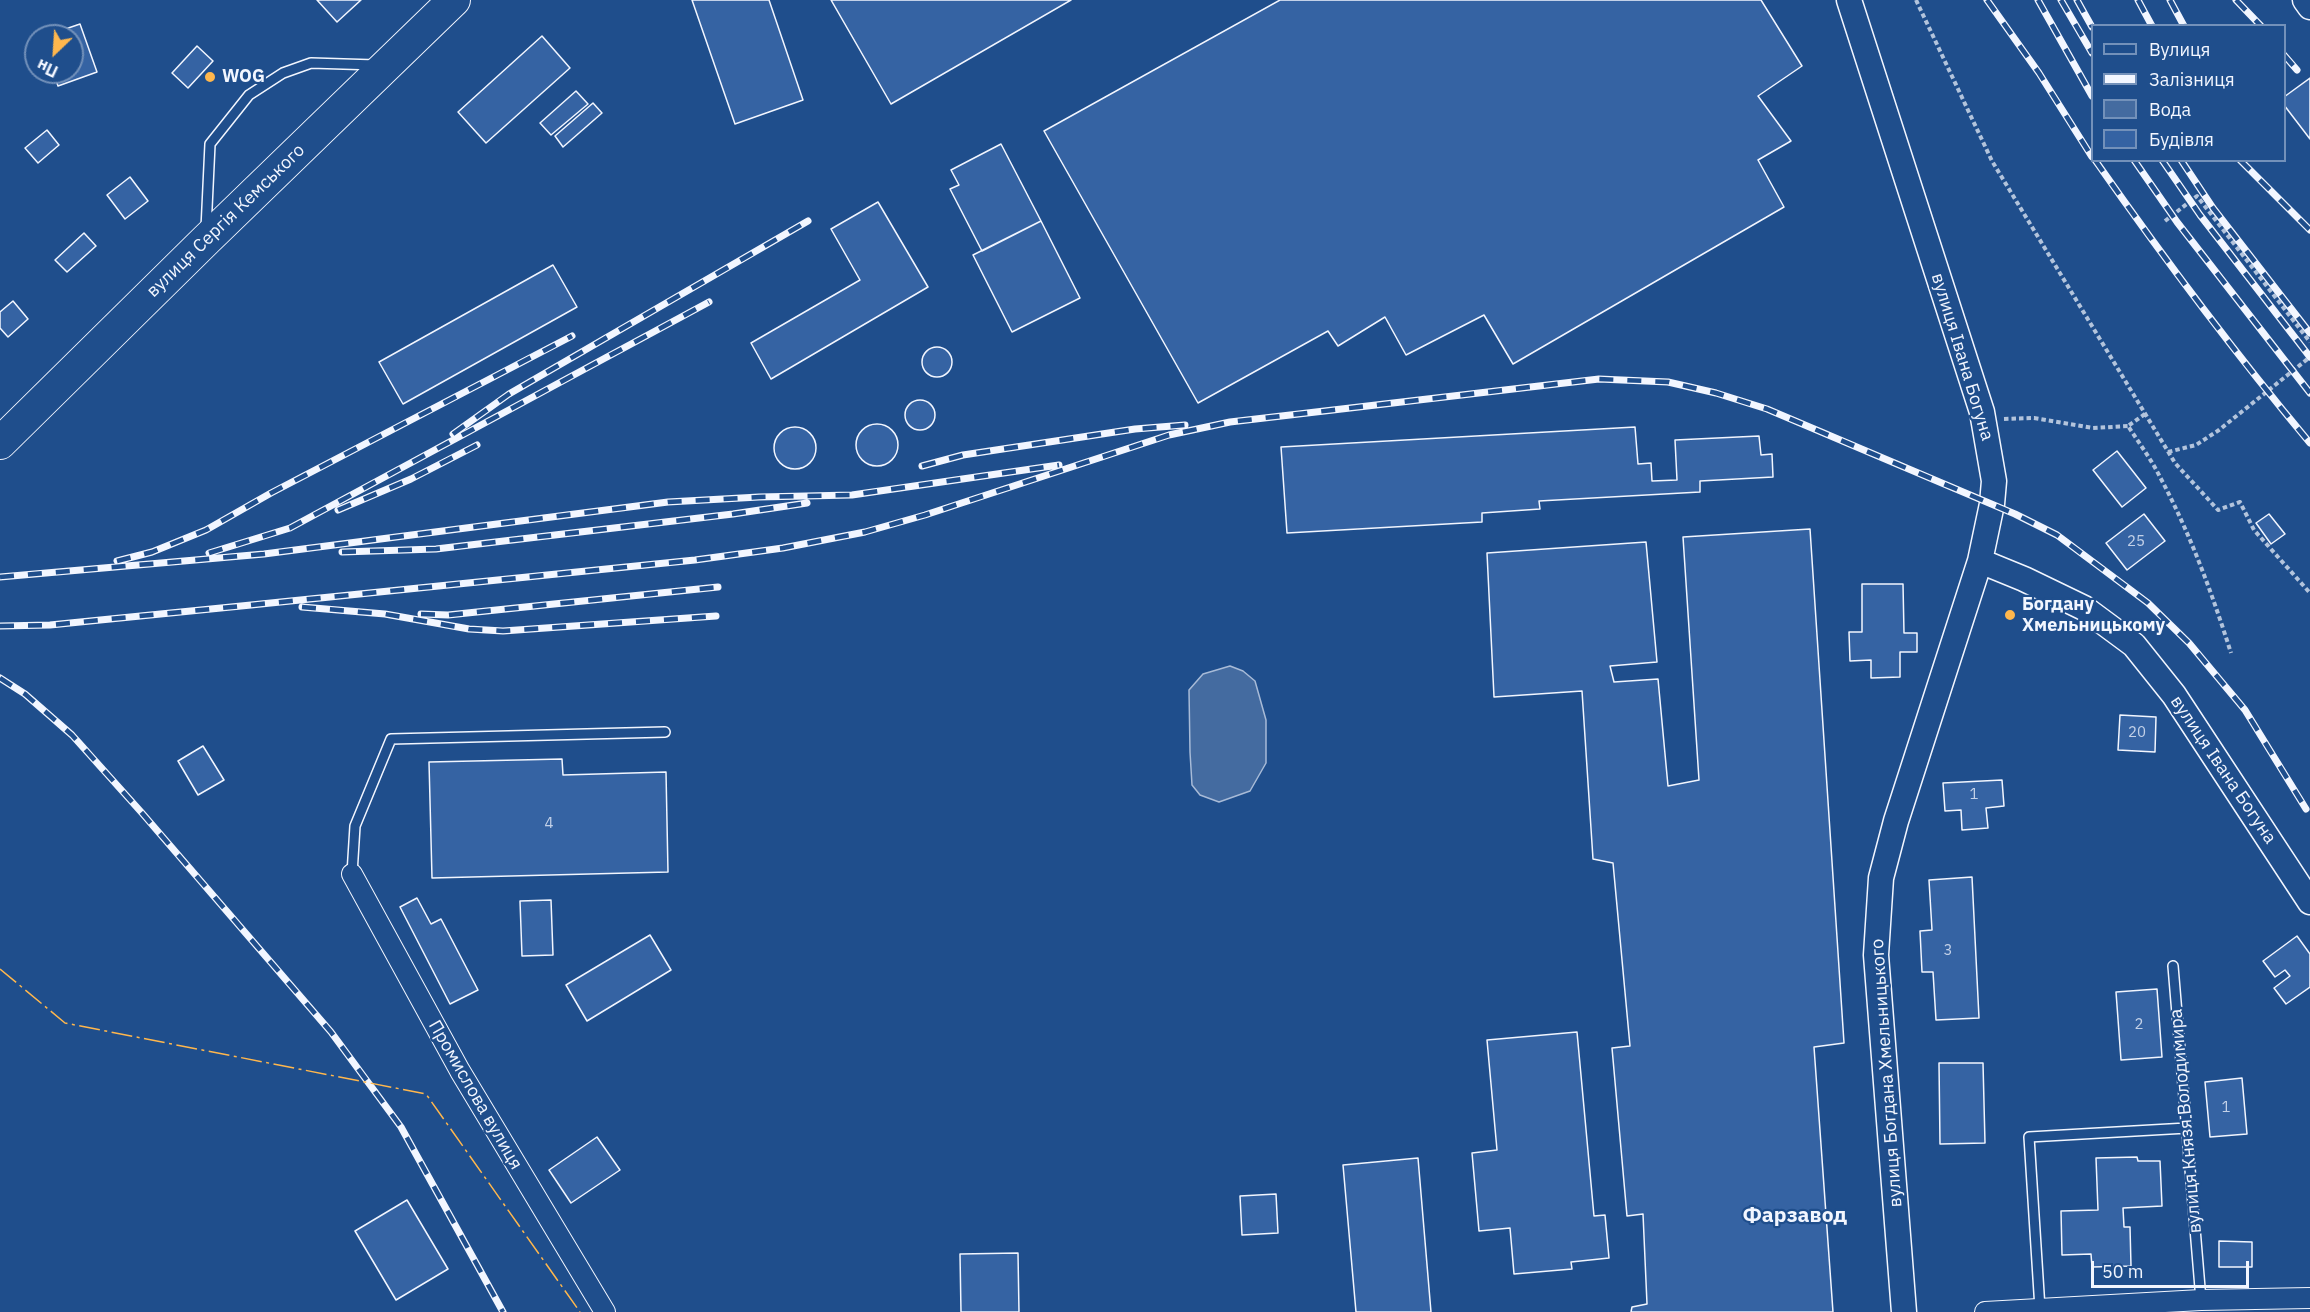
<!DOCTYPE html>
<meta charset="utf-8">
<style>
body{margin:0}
#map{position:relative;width:2310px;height:1312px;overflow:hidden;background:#1f4e8c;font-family:"IBM Plex Sans",sans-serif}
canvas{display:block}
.legend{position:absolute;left:2091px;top:24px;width:195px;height:138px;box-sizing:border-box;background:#1f4e8c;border:2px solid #7391ba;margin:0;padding:8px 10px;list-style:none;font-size:18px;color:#f2f6ff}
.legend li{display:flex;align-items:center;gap:12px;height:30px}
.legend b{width:30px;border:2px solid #7391ba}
.north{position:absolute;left:24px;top:24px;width:60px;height:60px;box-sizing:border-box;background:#1f4e8c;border:2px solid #7391ba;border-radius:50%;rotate:205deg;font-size:16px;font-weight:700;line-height:24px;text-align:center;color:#f2f6ff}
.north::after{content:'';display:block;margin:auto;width:21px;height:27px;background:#ffb74d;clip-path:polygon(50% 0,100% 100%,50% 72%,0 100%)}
.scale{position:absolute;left:2091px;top:1261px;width:158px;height:27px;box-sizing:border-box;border:3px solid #f2f6ff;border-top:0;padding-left:8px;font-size:18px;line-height:21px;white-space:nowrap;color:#f2f6ff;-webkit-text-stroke:4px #1f4e8c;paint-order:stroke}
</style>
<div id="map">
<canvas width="2310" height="1312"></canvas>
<ul class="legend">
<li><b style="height:8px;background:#1f4e8c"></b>Вулиця</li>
<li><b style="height:8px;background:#f2f6ff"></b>Залізниця</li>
<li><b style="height:16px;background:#446ba0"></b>Вода</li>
<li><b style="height:16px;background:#3563a3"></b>Будівля</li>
</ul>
<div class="north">Пн</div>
<div class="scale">50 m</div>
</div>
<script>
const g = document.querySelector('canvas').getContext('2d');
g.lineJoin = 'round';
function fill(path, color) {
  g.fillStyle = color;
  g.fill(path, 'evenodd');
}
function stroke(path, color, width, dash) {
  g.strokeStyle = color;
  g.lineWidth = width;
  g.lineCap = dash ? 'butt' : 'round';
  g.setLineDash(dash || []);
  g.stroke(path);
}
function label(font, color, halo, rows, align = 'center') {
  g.font = font + ' "IBM Plex Sans",sans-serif';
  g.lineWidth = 4.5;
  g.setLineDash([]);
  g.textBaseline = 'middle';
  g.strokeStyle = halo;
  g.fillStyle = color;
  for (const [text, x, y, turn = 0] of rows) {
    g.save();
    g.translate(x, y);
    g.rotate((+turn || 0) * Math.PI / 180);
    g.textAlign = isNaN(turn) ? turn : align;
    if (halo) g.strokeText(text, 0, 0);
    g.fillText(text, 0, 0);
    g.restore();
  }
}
const water = new Path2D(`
 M 1230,666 L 1243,671 L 1255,681 L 1266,720 L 1266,763 L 1250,791 L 1219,802 L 1200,795 L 1192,785 L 1190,752 L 1189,690 L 1203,674 Z`);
fill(water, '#446ba0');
stroke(water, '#a8bbd7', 1.5);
const building = new Path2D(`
 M 317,0 L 361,0 L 337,22 Z
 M 692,0 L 769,0 L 803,100 L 735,124 Z
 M 831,0 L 1071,0 L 891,104 Z
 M 1280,0 L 1761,0 L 1802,66 L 1758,96 L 1791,141 L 1758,160 L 1784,207 L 1513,364 L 1484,315 L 1406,355 L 1385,317 L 1338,346 L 1328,331 L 1198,403 L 1044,131 Z
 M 80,24 L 97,72 L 58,86 L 53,72 L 72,72 L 72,36 L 45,36 Z
 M 542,36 L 570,68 L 486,143 L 458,112 Z
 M 197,46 L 213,61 L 188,88 L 172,73 Z
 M 2310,78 L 2310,139 L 2284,105 L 2284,97 Z
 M 576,91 L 588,104 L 551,135 L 540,123 Z
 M 593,103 L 602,113 L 563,147 L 555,136 Z
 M 47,130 L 59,145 L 38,163 L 25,148 Z
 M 1001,144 L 1041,221 L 982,251 L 950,189 L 959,185 L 951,170 Z
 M 130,177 L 148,201 L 125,219 L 107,195 Z
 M 878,202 L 928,287 L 771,379 L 751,343 L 860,280 L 831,229 Z
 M 1041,221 L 1080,298 L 1012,332 L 973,255 Z
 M 84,233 L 96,246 L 67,272 L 55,260 Z
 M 553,265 L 577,307 L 403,404 L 379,362 Z
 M 13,301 L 28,319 L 8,337 L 0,328 L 0,312 Z
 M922 362a15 15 0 1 1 30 0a15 15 0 1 1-30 0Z
 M905 415a15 15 0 1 1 30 0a15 15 0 1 1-30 0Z
 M856 445a21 21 0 1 1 42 0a21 21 0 1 1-42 0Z
 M 1635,427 L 1638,464 L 1651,463 L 1652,481 L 1677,480 L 1675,440 L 1759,436 L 1761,455 L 1772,454 L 1773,477 L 1700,481 L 1700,492 L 1539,501 L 1540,509 L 1482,513 L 1482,522 L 1287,533 L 1281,447 Z
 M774 448a21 21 0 1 1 42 0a21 21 0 1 1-42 0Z
 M 2117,451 L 2146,488 L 2122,507 L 2093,470 Z
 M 2144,514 L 2165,541 L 2127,570 L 2106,543 Z
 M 2269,514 L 2285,534 L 2271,544 L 2256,523 Z
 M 1810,529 L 1844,1043 L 1814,1047 L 1833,1312 L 1631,1312 L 1632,1307 L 1647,1304 L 1643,1214 L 1627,1216 L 1612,1048 L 1630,1046 L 1613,863 L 1593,859 L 1582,691 L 1494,697 L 1487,553 L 1646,542 L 1657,662 L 1610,666 L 1614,682 L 1658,679 L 1668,786 L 1699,780 L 1683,537 Z
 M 1862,584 L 1903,584 L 1904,633 L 1917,633 L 1917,652 L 1900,652 L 1900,677 L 1871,678 L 1871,660 L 1850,661 L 1849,632 L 1862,632 Z
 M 2120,715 L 2156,717 L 2155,752 L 2118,750 Z
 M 203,746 L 224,780 L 198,795 L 178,761 Z
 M 562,759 L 563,775 L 666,772 L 668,872 L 432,878 L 429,762 Z
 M 2002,780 L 2004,806 L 1986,808 L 1988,828 L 1962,830 L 1961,810 L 1945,811 L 1943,783 Z
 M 1972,877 L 1979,1018 L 1936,1020 L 1933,972 L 1922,972 L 1920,931 L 1932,930 L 1929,880 Z
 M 417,898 L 431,924 L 441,919 L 478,990 L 450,1004 L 400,907 Z
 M 551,900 L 553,955 L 522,956 L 520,901 Z
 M 650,935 L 671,970 L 587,1021 L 566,985 Z
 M 2297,936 L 2310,954 L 2310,987 L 2286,1004 L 2274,988 L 2290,976 L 2285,970 L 2275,977 L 2263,961 Z
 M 2157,989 L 2162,1057 L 2121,1060 L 2116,992 Z
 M 1577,1032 L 1594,1216 L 1605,1215 L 1609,1258 L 1571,1262 L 1572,1269 L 1514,1274 L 1510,1228 L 1479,1231 L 1472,1153 L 1497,1150 L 1487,1040 Z
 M 1939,1063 L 1983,1063 L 1985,1143 L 1940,1144 Z
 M 2242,1078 L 2247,1134 L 2210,1137 L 2205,1082 Z
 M 597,1137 L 620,1170 L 571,1203 L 549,1170 Z
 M 2137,1157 L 2138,1161 L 2160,1161 L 2162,1206 L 2123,1208 L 2124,1227 L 2130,1227 L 2131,1266 L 2092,1267 L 2091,1254 L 2062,1255 L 2061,1211 L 2098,1210 L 2096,1158 Z
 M 1418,1158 L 1431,1312 L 1356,1312 L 1343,1165 Z
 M 1276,1194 L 1278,1233 L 1242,1235 L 1240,1196 Z
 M 407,1200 L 448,1269 L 396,1300 L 355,1231 Z
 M 2219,1241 L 2252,1242 L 2252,1267 L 2219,1267 Z
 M 1018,1253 L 1019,1312 L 961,1312 L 960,1254 Z`);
fill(building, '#3563a3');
stroke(building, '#f2f6ff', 1.5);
const service = new Path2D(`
 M 206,229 L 210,144 L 249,95 L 283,73 L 311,63 L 376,65
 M 352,874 L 355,826 L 391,739 L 665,732
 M 2173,966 L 2201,1300
 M 2040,1309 L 2029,1137 L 2187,1128`);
const minor = new Path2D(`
 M 352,874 L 460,1071 L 605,1312
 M 1985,1312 L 2201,1300 L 2310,1298`);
const tertiary = new Path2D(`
 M 1849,0 L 1982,412 L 1994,481 L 1992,504 L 1980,561 L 1896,821 L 1881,878 L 1876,955 L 1904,1312
 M 2305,0 L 2310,7
 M 1980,561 L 2024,579 L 2084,608 L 2134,645 L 2174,695 L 2310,902`);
const trunk = new Path2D(`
 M 0,443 L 206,240 L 454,0`);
stroke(service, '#f2f6ff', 12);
stroke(minor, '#f2f6ff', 22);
stroke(tertiary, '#f2f6ff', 27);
stroke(trunk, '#f2f6ff', 34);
stroke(new Path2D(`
 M 1916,0 L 1992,161 L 2175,463 L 2218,510 L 2240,502 L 2254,530 L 2310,593
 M 2165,221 L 2197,196 L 2310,342
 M 2145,414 L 2128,426 C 2139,443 2151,459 2160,477 C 2190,533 2212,593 2231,653
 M 2004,419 L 2034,418 L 2093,428 L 2128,426
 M 2168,452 L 2196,445 L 2219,430 L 2310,357`), '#b3c4dc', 4, [4.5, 3]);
stroke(service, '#1f4e8c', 9);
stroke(minor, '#1f4e8c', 20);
stroke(tertiary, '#1f4e8c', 24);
stroke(trunk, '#1f4e8c', 32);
const rail = new Path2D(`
 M 1987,0 L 2039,73 L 2092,157
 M 2038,0 L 2092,96
 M 2061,0 L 2092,53
 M 2077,0 L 2092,27
 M 2138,0 L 2152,26
 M 2170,0 L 2184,26
 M 2236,0 L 2261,26
 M 2284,55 L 2297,70
 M 2095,160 C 2163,257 2234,352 2310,443
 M 2134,160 L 2177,222 L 2310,393
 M 2162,160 L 2200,215 L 2310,357
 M 2181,160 L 2213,208 L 2310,333
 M 2240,160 L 2310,230
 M 453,434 L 509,394 L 808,221
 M 922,466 L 963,455 L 1135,429 L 1185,425
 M 338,510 L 411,479 L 477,445
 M 342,552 L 436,549 L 733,514 L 807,503
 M 209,553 L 290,528 L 709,302
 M 117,561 L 152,552 L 206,530 L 271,493 L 572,336
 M 0,577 L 264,554 L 668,502 L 759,497 L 852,495 L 1059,465
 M 302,607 L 385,614 L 469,629 L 503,631 L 716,616
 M 421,614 L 448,615 L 718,587
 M 0,626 L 50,625 L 251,605 L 695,560 L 783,548 L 865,532 L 925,515 L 1169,435 L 1230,422 L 1599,379 L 1668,382 L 1716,393 L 1767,409 L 2015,514 L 2057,535 L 2148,603 L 2189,643 L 2245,710 L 2306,809
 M 0,678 L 25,694 L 72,735 L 142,813 L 331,1032 L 401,1127 L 503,1312`);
stroke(rail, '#f2f6ff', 7);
stroke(rail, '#1f4e8c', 4.5, [14]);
stroke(new Path2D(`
 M 0,969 L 65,1023 L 426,1094 L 580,1312`), '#ffb74d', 1.5, [21, 4.5, 3, 4.5]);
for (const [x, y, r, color] of [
 [210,77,6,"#ffb74d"],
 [2010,615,6,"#ffb74d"]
]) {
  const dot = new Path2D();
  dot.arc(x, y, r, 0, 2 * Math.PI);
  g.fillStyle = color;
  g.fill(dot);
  stroke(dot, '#1f4e8c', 2);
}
label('15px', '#c3d1e8', null, [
 ["25",2136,542],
 ["20",2137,733],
 ["1",1974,795],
 ["4",549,824],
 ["3",1948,951],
 ["2",2139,1025],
 ["1",2226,1108]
]);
label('bold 18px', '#f2f6ff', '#1f4e8c', [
 ["WOG",222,77],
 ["Богдану",2022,605],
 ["Хмельницькому",2022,626]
], 'left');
label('18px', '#f2f6ff', '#1f4e8c', [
 ["вулиця Сергія Кемського",226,221,-44],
 ["вулиця Івана Богуна",1962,357,73],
 ["вулиця Івана Богуна",2223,770,56],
 ["вулиця Богдана Хмельницького",1887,1073,-94],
 ["Промислова вулиця",475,1095,60],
 ["вулиця Князя Володимира",2186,1121,-95]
]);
label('bold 21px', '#f2f6ff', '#1f4e8c', [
 ["Фарзавод",1795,1216]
]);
</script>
